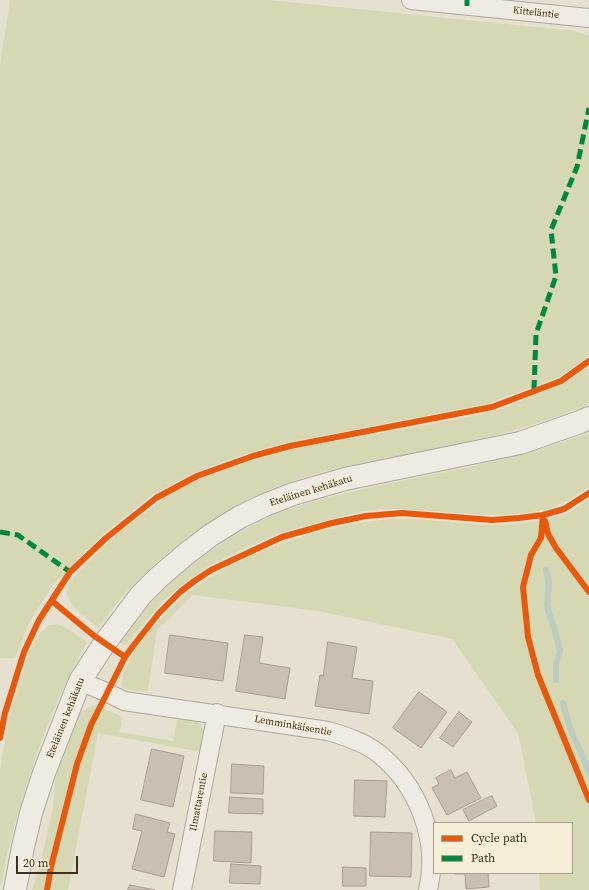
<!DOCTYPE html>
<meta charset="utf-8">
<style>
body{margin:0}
#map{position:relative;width:589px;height:890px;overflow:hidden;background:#e7e0d1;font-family:"Source Serif 4",serif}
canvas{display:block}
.legend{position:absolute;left:433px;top:822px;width:140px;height:52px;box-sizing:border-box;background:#f7eed8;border:1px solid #ada18e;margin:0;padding:5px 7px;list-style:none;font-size:12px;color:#3d2e20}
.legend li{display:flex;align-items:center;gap:8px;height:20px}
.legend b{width:20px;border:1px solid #ada18e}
.scale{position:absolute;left:16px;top:856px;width:62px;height:18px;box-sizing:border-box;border:2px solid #3d2e20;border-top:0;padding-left:5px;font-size:12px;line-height:14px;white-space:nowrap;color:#3d2e20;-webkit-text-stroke:3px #f7eed8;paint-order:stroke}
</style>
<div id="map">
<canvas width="589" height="890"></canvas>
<ul class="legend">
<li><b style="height:5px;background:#e8590c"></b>Cycle path</li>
<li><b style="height:5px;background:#00873e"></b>Path</li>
</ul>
<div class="scale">20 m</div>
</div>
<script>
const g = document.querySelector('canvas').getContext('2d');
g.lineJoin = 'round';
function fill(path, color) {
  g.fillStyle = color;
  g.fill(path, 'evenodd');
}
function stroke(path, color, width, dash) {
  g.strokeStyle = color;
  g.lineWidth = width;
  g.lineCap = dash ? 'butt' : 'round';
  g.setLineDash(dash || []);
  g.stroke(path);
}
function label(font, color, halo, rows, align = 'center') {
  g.font = font + ' "Source Serif 4",serif';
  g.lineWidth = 3;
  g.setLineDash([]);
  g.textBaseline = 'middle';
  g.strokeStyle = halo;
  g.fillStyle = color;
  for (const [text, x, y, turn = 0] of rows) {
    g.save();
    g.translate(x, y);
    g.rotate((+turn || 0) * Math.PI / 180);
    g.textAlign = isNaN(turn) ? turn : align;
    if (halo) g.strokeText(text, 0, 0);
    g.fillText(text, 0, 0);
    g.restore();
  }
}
fill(new Path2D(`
 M 10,0 L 269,0 L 575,31 L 589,36 L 589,354 L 582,362 L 559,377 L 487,404 L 289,442 L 251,452 L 195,472 L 152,495 L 102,535 L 53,585 L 30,621 L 15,658 L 0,658 L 0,66 Z
 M 586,369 L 589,369 L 589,404 C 526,431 460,444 393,457 C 364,463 333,468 304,477 C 239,497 180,537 132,586 C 119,599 109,614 98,628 L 78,611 L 70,602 L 67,594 L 68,587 L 71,581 L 80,570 L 118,533 L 173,492 L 199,479 L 241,464 L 293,449 L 469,417 L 502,409 L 566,382 Z
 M 589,433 L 589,487 L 566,501 L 549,509 L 538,511 L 518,514 L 492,515 L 400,509 L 381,509 L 364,511 L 347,515 L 279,533 L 245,548 L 210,565 L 184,583 L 163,601 L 126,645 L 118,642 C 131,626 144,610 158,596 C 190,563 231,534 274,515 C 318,497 365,489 411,479 C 472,467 531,455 589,433 Z
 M 589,499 L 589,890 L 540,890 L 539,873 L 572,873 L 572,823 L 536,823 L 518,733 L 452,639 L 318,611 L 193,595 L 157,630 L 148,691 C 138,692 130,691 122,687 C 119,669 145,635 158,622 C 167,612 177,602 188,593 C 241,551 337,519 404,519 C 433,519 461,524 489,525 C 507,525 528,523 546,519 C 551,517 558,517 563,515 C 572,512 581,504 589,499 Z
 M 58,624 L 72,631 L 87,643 C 49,708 26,781 7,854 C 4,866 3,878 0,890 L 0,770 L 9,718 L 30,650 L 40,633 L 49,625 Z
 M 93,705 L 119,715 L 122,722 L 119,732 L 173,741 L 177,720 C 188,715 203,721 204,735 C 204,740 202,746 201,752 L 98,733 L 68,890 L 32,890 L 40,864 L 53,808 L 56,773 L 69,733 L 79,714 Z`), '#d6d7b3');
stroke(new Path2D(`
 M 546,570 L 549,583 L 547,606 L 557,638 L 560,651 L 556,665 L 556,680
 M 563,703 L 570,728 L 589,771`), '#bcccc2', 6);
const building = new Path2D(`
 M 170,635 L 228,643 L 223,681 L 165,673 Z
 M 245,635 L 263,637 L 259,663 L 290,668 L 285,699 L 236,691 Z
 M 328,642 L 357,647 L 352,678 L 373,681 L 369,714 L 315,706 L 320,675 L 323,676 Z
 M 419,692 L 447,712 L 421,748 L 393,728 Z
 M 459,712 L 472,722 L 453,747 L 440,738 Z
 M 152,749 L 184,756 L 173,807 L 141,800 Z
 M 232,764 L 264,766 L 263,794 L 231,793 Z
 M 451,770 L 455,778 L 467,772 L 481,798 L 447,815 L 432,788 L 439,784 L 436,778 Z
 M 355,780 L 387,781 L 385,817 L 354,816 Z
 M 492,796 L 497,806 L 469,821 L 463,810 Z
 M 230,797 L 263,799 L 263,814 L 229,813 Z
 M 136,814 L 170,823 L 167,832 L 175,834 L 164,877 L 132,869 L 142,831 L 133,829 Z
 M 215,831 L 252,832 L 251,863 L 214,861 Z
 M 371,832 L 412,833 L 411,877 L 370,876 Z
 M 231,864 L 261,866 L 260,884 L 230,883 Z
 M 343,867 L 366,868 L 366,886 L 343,886 Z
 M 454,873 L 492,873 L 488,873 L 489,887 L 466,889 L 465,874 L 455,874 Z
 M 130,885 L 155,890 L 128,890 Z`);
fill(building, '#cbbfb2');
stroke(building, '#a89c90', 1);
const minor = new Path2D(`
 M 411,0 L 589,18
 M 80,681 L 108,693 L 124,701 L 328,731 C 345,736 364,742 378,753 C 418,785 440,840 428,890
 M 182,890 L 217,713`);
const tertiary = new Path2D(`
 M 15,890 L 23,847 L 31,813 L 44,773 L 80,681 L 104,644 L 141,595 L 158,578 L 186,554 L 211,535 L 240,517 L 265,505 L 293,494 L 345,479 L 520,443 L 580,422 L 589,418`);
stroke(minor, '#ada599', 20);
stroke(tertiary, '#ada599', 24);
stroke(minor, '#efebe3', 18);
stroke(tertiary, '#efebe3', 22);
stroke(new Path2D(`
 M 467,0 L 467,6
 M 534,390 L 536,334 L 556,276 L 551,230 L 577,167 L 589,108
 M 0,532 L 18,535 L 70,572`), '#00873e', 5, [10, 5]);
stroke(new Path2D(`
 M 543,515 L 541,538 L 531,555 L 523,587 L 528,637 L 538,675 L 589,800
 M 545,521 L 548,534 L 556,548 L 589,592
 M 52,601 L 93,635 L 125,657
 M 0,738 L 5,713 L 24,652 L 39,620 L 70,572 L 106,538 L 156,498 L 197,476 L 253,456 L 290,446 L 492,407 L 561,381 L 589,361
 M 47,890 L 51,867 L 77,764 L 91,725 L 125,657 L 133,646 L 159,613 L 180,592 L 193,582 L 211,570 L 282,537 L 332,523 L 366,516 L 402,513 L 492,520 L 519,518 L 543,515 L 564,509 L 589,493`), '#e8590c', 6);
label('10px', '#3d2e20', '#f7eed8', [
 ["Kitteläntie",536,13,6],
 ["Eteläinen kehäkatu",311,491,-17],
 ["Eteläinen kehäkatu",66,718,-68],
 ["Lemminkäisentie",293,726,10],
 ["Ilmattarentie",199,802,-79]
]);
</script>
